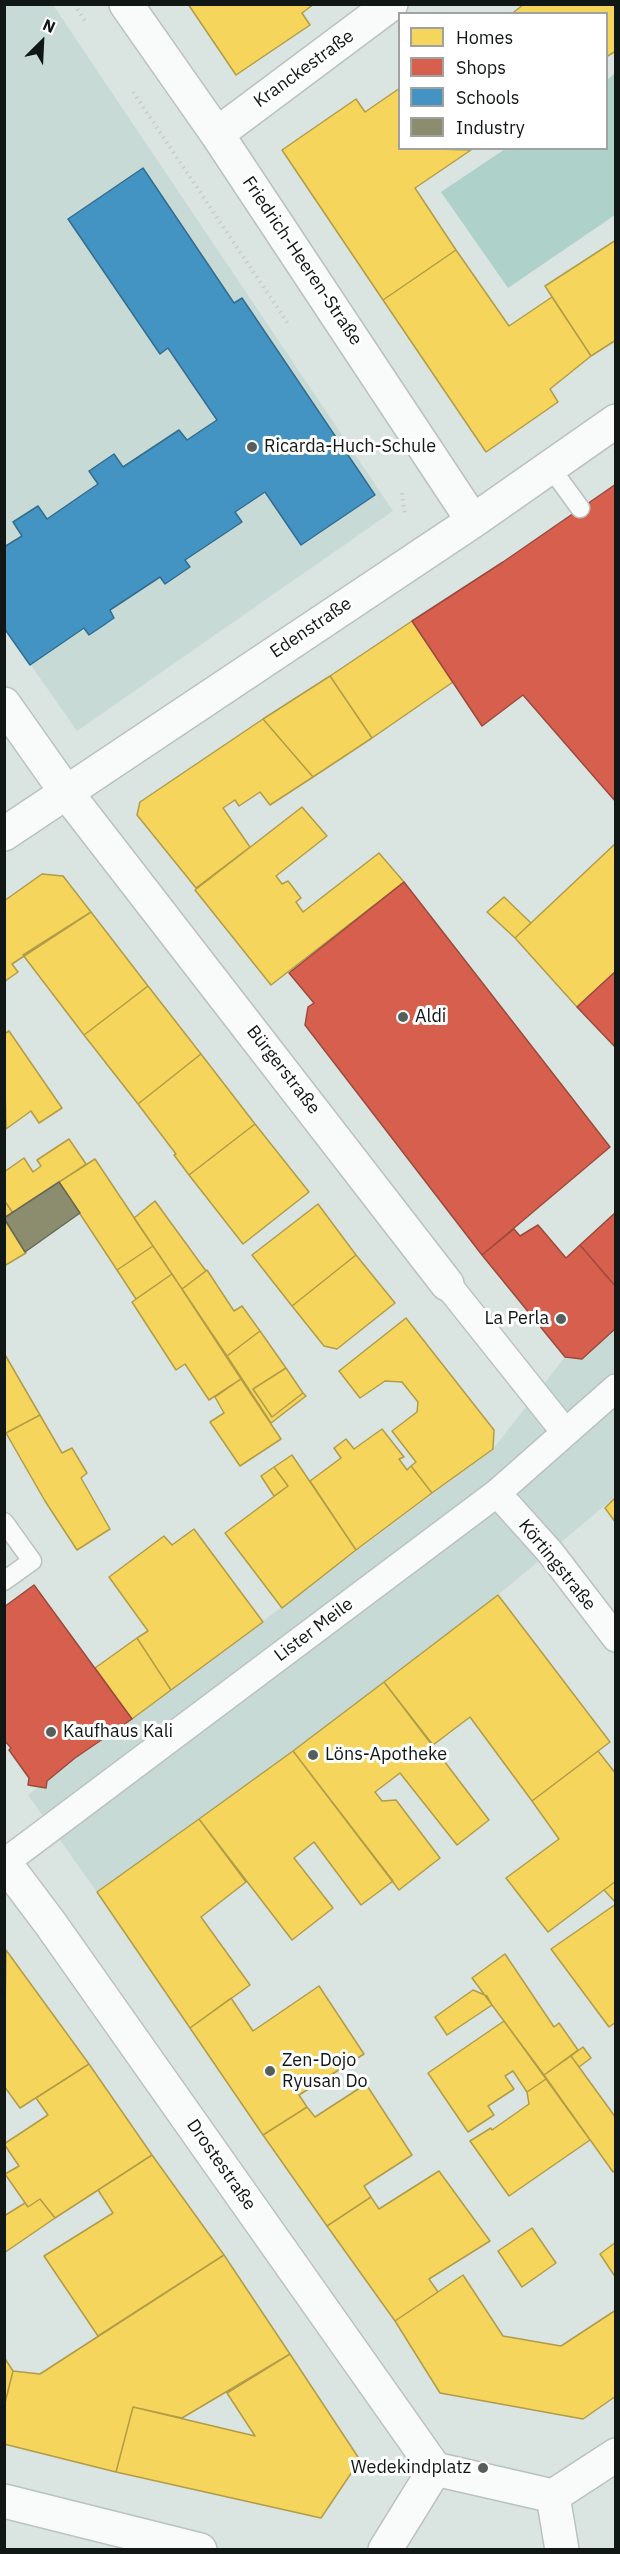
<!DOCTYPE html>
<meta charset="utf-8">
<style>
body{margin:0}
#map{position:relative;width:620px;height:2554px;overflow:hidden;background:#dae4e1;font-family:"IBM Plex Sans",sans-serif}
canvas{display:block}
.frame{position:absolute;inset:0;border:6px solid #111715;pointer-events:none}
.legend{position:absolute;left:398px;top:12px;width:210px;height:138px;box-sizing:border-box;background:#fff;border:2px solid #a0a2a1;margin:0;padding:8px 10px;list-style:none;font-size:18px;color:#111715}
.legend li{display:flex;align-items:center;gap:12px;height:30px}
.legend b{width:30px;border:2px solid #a0a2a1}
.north{position:absolute;left:12px;top:12px;width:60px;height:60px;-webkit-text-stroke:4px #fff;paint-order:stroke;rotate:24deg;font-size:16px;font-weight:700;line-height:24px;text-align:center;color:#111715}
.north::after{content:'';display:block;margin:auto;width:21px;height:27px;background:#111715;clip-path:polygon(50% 0,100% 100%,50% 72%,0 100%)}
</style>
<div id="map">
<canvas width="620" height="2554"></canvas>
<div class="frame"></div>
<ul class="legend">
<li><b style="height:16px;background:#f6d55c"></b>Homes</li>
<li><b style="height:16px;background:#d6604d"></b>Shops</li>
<li><b style="height:16px;background:#4393c3"></b>Schools</li>
<li><b style="height:16px;background:#8c8c6e"></b>Industry</li>
</ul>
<div class="north">N</div>
</div>
<script>
const g = document.querySelector('canvas').getContext('2d');
g.lineJoin = 'round';
function fill(path, color) {
  g.fillStyle = color;
  g.fill(path, 'evenodd');
}
function stroke(path, color, width, dash) {
  g.strokeStyle = color;
  g.lineWidth = width;
  g.lineCap = dash ? 'butt' : 'round';
  g.setLineDash(dash || []);
  g.stroke(path);
}
function label(font, color, halo, rows, align = 'center') {
  g.font = font + ' "IBM Plex Sans",sans-serif';
  g.lineWidth = 6;
  g.setLineDash([]);
  g.textBaseline = 'middle';
  g.strokeStyle = halo;
  g.fillStyle = color;
  for (const [text, x, y, turn = 0] of rows) {
    g.save();
    g.translate(x, y);
    g.rotate((+turn || 0) * Math.PI / 180);
    g.textAlign = isNaN(turn) ? turn : align;
    if (halo) g.strokeText(text, 0, 0);
    g.fillText(text, 0, 0);
    g.restore();
  }
}
fill(new Path2D(`
 M 4,5 L 53,5 L 393,511 L 77,731 L 5,628 Z
 M 615,1328 L 615,1497 L 498,1595 L 293,1751 L 97,1892 L 28,1795 L 38,1787 L 46,1788 L 47,1781 L 75,1758 L 131,1720 L 493,1449 L 565,1357 L 582,1359 Z`), '#c8dad5');
fill(new Path2D(`
 M 615,73 L 615,215 L 508,288 L 441,192 L 505,149 L 606,148 L 607,80 Z`), '#aed2ca');
const homes = new Path2D(`
 M 188,4 L 314,4 L 302,13 L 310,25 L 236,75 Z
 M 524,4 L 616,4 L 616,51 L 606,57 L 606,14 L 515,14 L 514,12 Z
 M 400,88 L 400,148 L 471,150 L 415,188 L 456,250 L 383,300 L 282,150 L 356,99 L 365,112 Z
 M 616,240 L 616,340 L 591,356 L 545,286 Z
 M 456,250 L 509,326 L 552,297 L 591,356 L 550,389 L 558,402 L 486,452 L 383,300 Z
 M 412,621 L 453,682 L 372,738 L 330,676 Z
 M 330,676 L 372,738 L 313,777 L 263,719 Z
 M 263,719 L 313,777 L 270,805 L 260,792 L 239,806 L 235,800 L 223,808 L 250,847 L 196,888 L 137,815 L 140,802 Z
 M 302,807 L 327,836 L 276,876 L 282,884 L 288,881 L 301,898 L 296,902 L 303,912 L 379,853 L 404,882 L 271,985 L 195,890 Z
 M 616,843 L 616,971 L 577,1007 L 515,938 Z
 M 42,874 L 63,876 L 91,912 L 12,964 L 18,972 L 4,982 L 4,901 Z
 M 504,897 L 531,923 L 515,938 L 487,912 Z
 M 91,912 L 148,986 L 84,1035 L 23,955 Z
 M 148,986 L 201,1054 L 138,1104 L 84,1035 Z
 M 9,1031 L 62,1108 L 39,1123 L 31,1111 L 6,1129 L 4,1034 Z
 M 201,1054 L 255,1124 L 189,1175 L 174,1155 L 176,1154 L 138,1104 Z
 M 255,1124 L 309,1192 L 243,1244 L 189,1175 Z
 M 69,1139 L 86,1164 L 13,1213 L 4,1200 L 4,1172 L 24,1158 L 33,1172 L 41,1166 L 37,1160 Z
 M 95,1159 L 153,1246 L 117,1270 L 59,1182 Z
 M 4,1200 L 13,1213 L 4,1218 Z
 M 155,1201 L 206,1271 L 182,1289 L 134,1218 Z
 M 318,1204 L 356,1255 L 292,1306 L 252,1255 Z
 M 4,1219 L 26,1253 L 4,1266 Z
 M 153,1246 L 172,1274 L 136,1299 L 117,1270 Z
 M 356,1255 L 395,1303 L 337,1349 L 324,1346 L 292,1306 Z
 M 207,1270 L 234,1311 L 242,1306 L 260,1331 L 227,1356 L 182,1289 Z
 M 172,1274 L 241,1379 L 209,1400 L 185,1364 L 176,1370 L 132,1302 Z
 M 406,1318 L 494,1430 L 493,1449 L 432,1493 L 411,1466 L 416,1462 L 392,1431 L 417,1412 L 418,1402 L 402,1382 L 385,1381 L 360,1398 L 339,1371 Z
 M 260,1331 L 286,1368 L 253,1389 L 272,1417 L 303,1393 L 306,1396 L 271,1423 L 227,1356 Z
 M 4,1353 L 40,1415 L 6,1433 L 4,1431 Z
 M 286,1368 L 303,1393 L 272,1417 L 253,1389 Z
 M 241,1379 L 281,1439 L 240,1466 L 210,1422 L 224,1413 L 215,1397 Z
 M 40,1415 L 62,1453 L 72,1448 L 87,1473 L 81,1478 L 110,1529 L 77,1550 L 45,1501 L 6,1433 Z
 M 382,1429 L 404,1457 L 399,1459 L 407,1470 L 411,1466 L 432,1493 L 356,1550 L 310,1481 L 341,1458 L 334,1448 L 346,1439 L 354,1449 Z
 M 292,1455 L 356,1550 L 282,1608 L 225,1533 L 288,1486 L 274,1467 Z
 M 274,1467 L 288,1486 L 274,1496 L 261,1476 Z
 M 616,1497 L 616,1523 L 605,1508 Z
 M 194,1529 L 263,1622 L 171,1690 L 137,1638 L 148,1631 L 109,1577 L 164,1536 L 172,1545 Z
 M 498,1595 L 610,1742 L 532,1801 L 470,1717 L 433,1745 L 384,1682 Z
 M 137,1638 L 171,1690 L 132,1719 L 95,1668 Z
 M 384,1682 L 489,1820 L 457,1845 L 400,1773 L 375,1792 L 382,1801 L 396,1800 L 440,1858 L 399,1890 L 293,1751 Z
 M 293,1751 L 393,1881 L 361,1905 L 314,1842 L 294,1858 L 333,1908 L 292,1940 L 199,1819 Z
 M 598,1751 L 616,1774 L 616,1881 L 548,1932 L 506,1878 L 559,1839 L 532,1801 Z
 M 199,1819 L 246,1882 L 201,1917 L 250,1985 L 190,2028 L 97,1892 Z
 M 616,1881 L 616,1903 L 604,1890 Z
 M 616,1904 L 616,2022 L 609,2027 L 551,1949 Z
 M 6,1950 L 89,2064 L 20,2108 L 4,2086 Z
 M 505,1954 L 554,2027 L 559,2023 L 578,2050 L 544,2075 L 472,1978 Z
 M 319,1986 L 364,2054 L 299,2095 L 307,2107 L 263,2135 L 190,2028 L 231,1998 L 253,2031 Z
 M 473,1990 L 487,1996 L 492,2005 L 447,2035 L 435,2017 Z
 M 504,2021 L 546,2079 L 527,2092 L 513,2071 L 505,2076 L 514,2089 L 488,2106 L 494,2115 L 468,2132 L 428,2073 Z
 M 583,2047 L 591,2058 L 579,2067 L 571,2056 Z
 M 571,2056 L 616,2118 L 616,2170 L 613,2172 L 544,2075 Z
 M 89,2064 L 152,2155 L 55,2218 L 40,2199 L 28,2207 L 5,2174 L 19,2166 L 4,2144 L 48,2115 L 36,2098 Z
 M 546,2079 L 590,2140 L 509,2196 L 470,2141 L 491,2128 L 492,2130 L 529,2104 L 527,2092 Z
 M 366,2084 L 412,2155 L 364,2186 L 371,2197 L 327,2226 L 263,2135 L 307,2107 L 315,2117 Z
 M 152,2155 L 224,2255 L 98,2336 L 44,2256 L 113,2213 L 98,2190 Z
 M 439,2171 L 490,2241 L 429,2279 L 438,2292 L 395,2321 L 327,2226 L 371,2197 L 379,2209 Z
 M 40,2199 L 55,2218 L 4,2253 L 4,2216 L 25,2203 L 28,2207 Z
 M 532,2228 L 556,2263 L 522,2287 L 498,2251 Z
 M 616,2242 L 616,2278 L 600,2254 Z
 M 224,2255 L 290,2354 L 182,2418 L 133,2407 L 116,2472 L 4,2444 L 4,2407 L 13,2371 L 40,2374 Z
 M 463,2275 L 503,2336 L 561,2346 L 616,2310 L 616,2396 L 583,2419 L 440,2393 L 395,2321 Z
 M 290,2354 L 360,2460 L 321,2518 L 116,2472 L 133,2407 L 255,2436 L 227,2393 Z
 M 4,2357 L 13,2371 L 4,2407 Z`);
fill(homes, '#f6d55c');
stroke(homes, '#b19c47', 1.5);
const shops = new Path2D(`
 M 616,484 L 616,802 L 523,695 L 482,726 L 412,621 L 503,562 Z
 M 404,882 L 610,1147 L 482,1255 L 305,1025 L 308,1007 L 314,1003 L 289,973 Z
 M 616,971 L 616,1048 L 577,1007 Z
 M 616,1212 L 616,1287 L 580,1245 Z
 M 538,1225 L 566,1258 L 580,1245 L 616,1287 L 616,1328 L 582,1359 L 565,1357 L 482,1255 L 514,1229 L 520,1236 Z
 M 34,1585 L 132,1719 L 75,1758 L 47,1781 L 46,1788 L 28,1785 L 29,1778 L 9,1750 L 11,1748 L 4,1740 L 4,1607 Z`);
fill(shops, '#d6604d');
stroke(shops, '#9b4a3c', 1.5);
const schools = new Path2D(`
 M 143,168 L 232,300 L 234,303 L 242,298 L 375,495 L 301,545 L 265,492 L 235,512 L 242,522 L 185,560 L 190,567 L 165,584 L 160,577 L 110,610 L 114,618 L 101,627 L 89,635 L 84,628 L 30,665 L 4,628 L 4,547 L 22,536 L 13,522 L 38,506 L 47,519 L 98,484 L 89,471 L 114,454 L 123,467 L 179,430 L 187,440 L 217,420 L 168,348 L 160,354 L 68,219 Z`);
fill(schools, '#4393c3');
stroke(schools, '#346e8f', 1.5);
const industry = new Path2D(`
 M 59,1182 L 80,1213 L 25,1252 L 4,1218 Z`);
fill(industry, '#8c8c6e');
stroke(industry, '#676953', 1.5);
const service = new Path2D(`
 M 550,467 L 580,508
 M 4,1522 L 32,1561 L 4,1581`);
const pedestrian = new Path2D(`
 M 447,1284 L 565,1432
 M 497,1493 L 550,1552 L 616,1638
 M 4,1863 L 497,1493 L 616,1388`);
const minor = new Path2D(`
 M 126,4 L 217,134 L 473,521
 M 217,134 L 391,4
 M 4,704 L 66,792 L 447,1284
 M 4,834 L 473,521 L 616,421
 M 4,1862 L 50,1923 L 435,2469
 M 553,2496 L 616,2455
 M 385,2550 L 435,2469 L 553,2496 L 562,2550`);
const tertiary = new Path2D(`
 M 4,2501 L 200,2550`);
stroke(service, '#bac2c0', 21);
stroke(pedestrian, '#bac2c0', 30);
stroke(minor, '#bac2c0', 36);
stroke(tertiary, '#bac2c0', 36);
stroke(new Path2D(`
 M 74,4 L 87,24
 M 133,92 L 289,325
 M 402,493 L 405,516`), '#c9cccb', 4, [1.5, 4.5]);
stroke(service, '#f9fbfa', 18);
stroke(pedestrian, '#f9fbfa', 27);
stroke(minor, '#f9fbfa', 33);
stroke(tertiary, '#f9fbfa', 33);
for (const [x, y, r, color] of [
 [252,447,6,"#575f5c"],
 [403,1017,6,"#575f5c"],
 [561,1319,6,"#575f5c"],
 [51,1732,6,"#575f5c"],
 [313,1755,6,"#575f5c"],
 [270,2071,6,"#575f5c"],
 [483,2468,6,"#575f5c"]
]) {
  const dot = new Path2D();
  dot.arc(x, y, r, 0, 2 * Math.PI);
  g.fillStyle = color;
  g.fill(dot);
  stroke(dot, '#fff', 2);
}
label('18px', '#111715', '#fff', [
 ["Kranckestraße",304,69,-36],
 ["Friedrich-Heeren-Straße",302,261,56],
 ["Edenstraße",311,628,-34],
 ["Bürgerstraße",283,1070,52],
 ["Körtingstraße",557,1565,51],
 ["Lister Meile",314,1630,-37],
 ["Drostestraße",221,2165,55]
]);
label('18px', '#111715', '#fff', [
 ["Ricarda-Huch-Schule",264,447],
 ["Aldi",415,1017],
 ["La Perla",549,1319,"right"],
 ["Kaufhaus Kali",63,1732],
 ["Löns-Apotheke",325,1755],
 ["Zen-Dojo",282,2061],
 ["Ryusan Do",282,2082],
 ["Wedekindplatz",471,2468,"right"]
], 'left');
</script>
